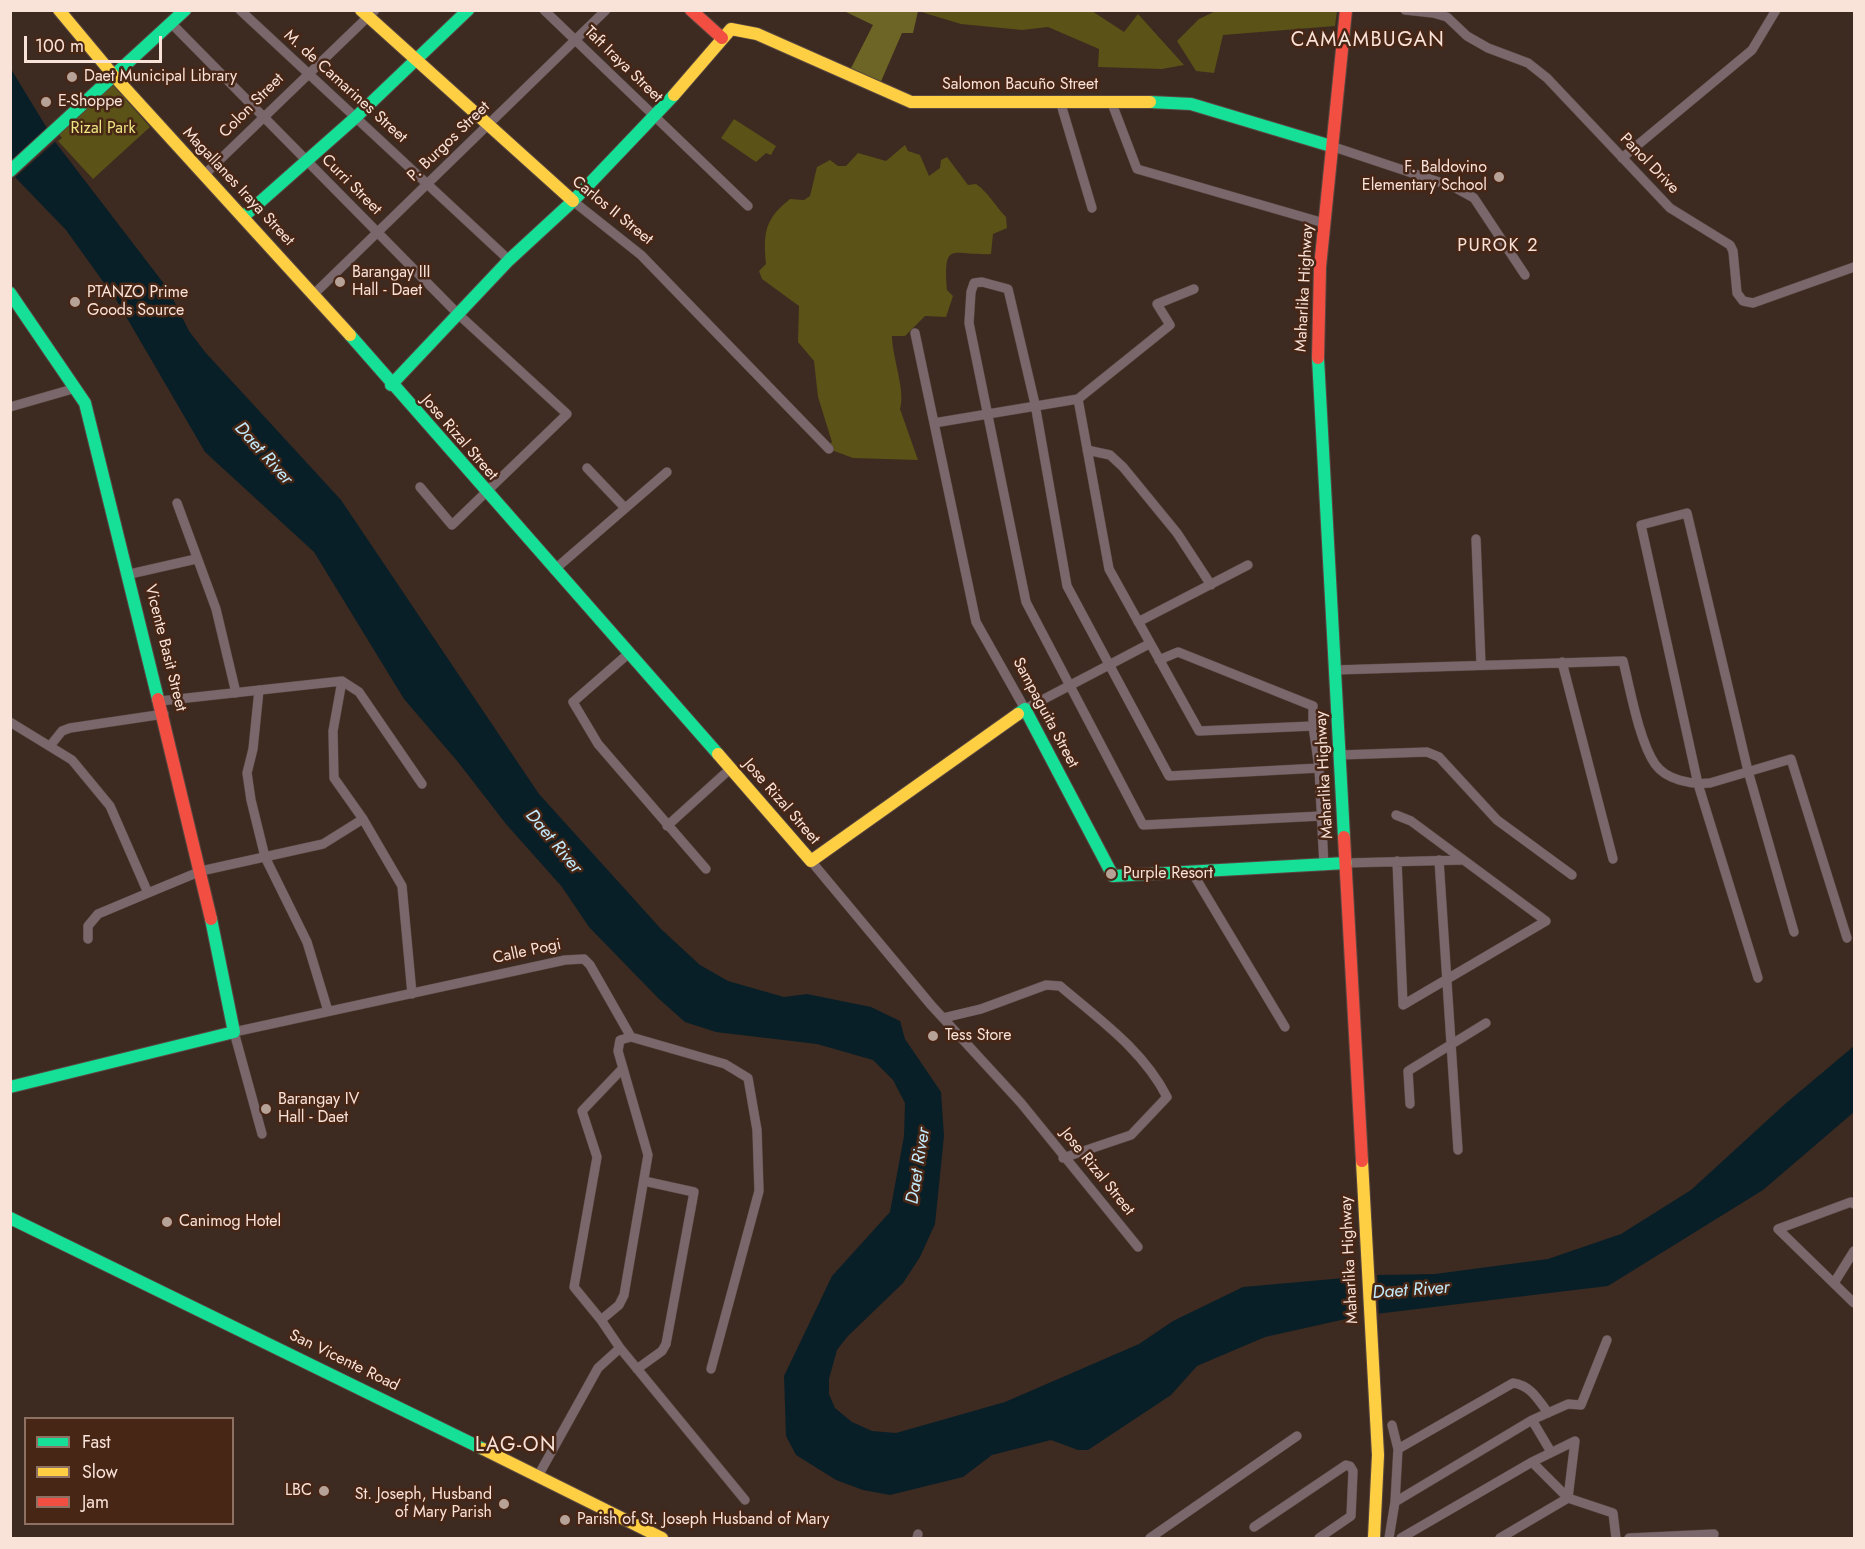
<!DOCTYPE html>
<meta charset="utf-8">
<style>
body{margin:0}
#map{position:relative;width:1865px;height:1549px;overflow:hidden;background:#3d2a21;font-family:Jost,sans-serif}
canvas{display:block}
.frame{position:absolute;inset:0;border:12px solid #f9e2d8;pointer-events:none}
.legend{position:absolute;left:24px;top:1417px;width:210px;height:108px;box-sizing:border-box;background:#482616;border:2px solid #8f7164;margin:0;padding:8px 10px;list-style:none;font-size:18px;color:#f9e2d8}
.legend li{display:flex;align-items:center;gap:12px;height:30px}
.legend b{width:30px;border:2px solid #8f7164}
.scale{position:absolute;left:24px;top:36px;width:138px;height:27px;box-sizing:border-box;border:3px solid #f9e2d8;border-top:0;padding-left:8px;font-size:18px;line-height:21px;white-space:nowrap;color:#f9e2d8;-webkit-text-stroke:4px #482616;paint-order:stroke}
</style>
<div id="map">
<canvas width="1865" height="1549"></canvas>
<div class="frame"></div>
<ul class="legend">
<li><b style="height:8px;background:#16e098"></b>Fast</li>
<li><b style="height:8px;background:#ffcf43"></b>Slow</li>
<li><b style="height:8px;background:#f24e42"></b>Jam</li>
</ul>
<div class="scale">100 m</div>
</div>
<script>
const g = document.querySelector('canvas').getContext('2d');
g.lineJoin = 'round';
function fill(path, color) {
  g.fillStyle = color;
  g.fill(path, 'evenodd');
}
function stroke(path, color, width, dash) {
  g.strokeStyle = color;
  g.lineWidth = width;
  g.lineCap = dash ? 'butt' : 'round';
  g.setLineDash(dash || []);
  g.stroke(path);
}
function label(font, color, halo, rows, align = 'center') {
  g.font = font + ' Jost,sans-serif';
  g.lineWidth = 5;
  g.setLineDash([]);
  g.textBaseline = 'middle';
  g.strokeStyle = halo;
  g.fillStyle = color;
  for (const [text, x, y, turn = 0] of rows) {
    g.save();
    g.translate(x, y);
    g.rotate((+turn || 0) * Math.PI / 180);
    g.textAlign = isNaN(turn) ? turn : align;
    if (halo) g.strokeText(text, 0, 0);
    g.fillText(text, 0, 0);
    g.restore();
  }
}
fill(new Path2D(`
 M 1218,10 L 1337,10 L 1337,11 L 1335,26 L 1223,35 L 1214,73 L 1196,71 L 1177,41 L 1199,19 Z
 M 918,11 L 1092,11 L 1124,32 L 1138,14 L 1184,65 L 1162,69 L 1098,67 L 1099,49 L 1048,27 L 1022,30 L 961,24 Z
 M 111,83 L 150,127 L 93,179 L 58,141 L 62,138 L 57,132 Z
 M 734,119 L 776,146 L 771,155 L 766,153 L 756,162 L 721,138 Z
 M 905,145 L 908,151 L 920,155 L 929,176 L 940,168 L 941,160 L 947,157 L 968,185 L 976,184 C 989,193 995,206 1006,217 L 1007,228 L 993,234 L 991,254 C 952,256 943,239 947,290 L 953,296 L 946,317 L 925,316 L 905,336 L 892,336 C 892,356 906,392 900,409 L 918,460 L 853,458 L 826,448 L 832,442 L 818,397 L 814,361 L 798,342 L 799,306 L 762,279 L 759,271 L 766,264 C 763,232 765,219 790,199 L 804,200 L 810,196 L 817,167 L 830,160 L 838,166 L 846,166 L 858,153 L 886,161 Z`), '#5a5217');
fill(new Path2D(`
 M 844,11 L 918,11 L 913,33 L 902,33 L 879,86 L 849,72 L 873,25 Z`), '#6c6525');
fill(new Path2D(`
 M 11,69 L 56,143 L 168,289 L 189,331 L 205,352 L 341,500 L 539,794 L 661,929 L 700,965 L 728,981 L 784,997 L 807,994 L 871,1007 L 900,1021 L 905,1039 L 941,1092 L 944,1136 L 935,1224 L 920,1257 L 903,1283 L 847,1337 L 837,1350 L 829,1379 L 829,1394 L 835,1408 L 852,1422 L 872,1431 L 896,1433 L 1005,1402 L 1139,1344 L 1173,1321 L 1243,1287 L 1378,1275 L 1435,1274 L 1548,1259 L 1621,1234 L 1691,1190 L 1785,1104 L 1854,1046 L 1854,1112 L 1763,1190 L 1608,1286 L 1359,1316 L 1265,1337 L 1197,1366 L 1171,1395 L 1088,1450 L 1078,1450 L 1051,1440 L 992,1455 L 963,1477 L 890,1495 L 863,1490 L 836,1480 L 796,1455 L 786,1436 L 784,1376 L 832,1276 L 890,1212 L 904,1136 L 905,1103 L 893,1080 L 873,1060 L 817,1044 L 716,1032 L 685,1022 L 659,999 L 589,927 L 562,887 L 506,824 L 458,762 L 404,699 L 314,552 L 205,452 L 117,301 L 66,230 L 11,173 Z`), '#091f27');
fill(new Path2D(`
 M 51,129 L 57,140 L 12,180 L 11,165 Z
 M 1377,1272 L 1379,1316 L 1358,1319 L 1356,1274 Z`), '#3d2a21');
const street = new Path2D(`
 M 240,10 L 509,260
 M 544,10 L 748,206
 M 1405,10 L 1433,13 L 1447,17 L 1467,36 L 1488,48 L 1528,63 L 1547,78 L 1670,208 L 1730,245 L 1733,251 L 1737,293 L 1743,301 L 1753,303 L 1854,267
 M 171,23 L 458,314 L 567,414 L 452,525 L 420,487
 M 1060,101 L 1092,208
 M 1111,101 L 1137,169 L 1324,223
 M 1331,146 L 1454,187 L 1474,198 L 1525,275
 M 1622,158 L 1752,50 L 1776,10
 M 204,175 L 375,10
 M 573,201 L 641,255 L 829,449
 M 314,294 L 606,10
 M 915,333 L 976,622 L 1025,709 L 1149,644
 M 1078,399 L 1109,569 L 1199,731 L 1313,726 L 1319,768
 M 10,407 L 76,388
 M 934,423 L 1078,399 L 1170,325 L 1157,304 L 1194,289
 M 1087,450 L 1110,455 L 1123,467 L 1177,533 L 1211,585
 M 587,468 L 625,508
 M 177,503 L 216,609 L 236,693
 M 1476,539 L 1481,665
 M 554,570 L 667,472
 M 130,574 L 196,559
 M 1138,622 L 1248,565
 M 628,654 L 573,702 L 598,744 L 706,869
 M 1159,660 L 1178,652 L 1313,706 L 1313,726
 M 1562,662 L 1613,859
 M 1335,670 L 1623,661 C 1630,688 1639,741 1655,764 C 1666,780 1692,785 1710,783 L 1791,759 L 1847,938
 M 342,681 L 359,692 L 422,784
 M 259,690 L 253,749 L 247,773 L 251,800 L 265,857 L 307,942 L 328,1011
 M 160,701 L 342,681 L 333,731 L 334,778 L 363,819 L 402,886 L 412,994
 M 10,722 L 72,760 L 110,806 L 148,893 L 201,871 L 323,844 L 363,819
 M 50,746 L 62,731 L 70,728 L 164,714
 M 1340,755 L 1427,752 L 1439,757 L 1497,820 L 1572,875
 M 1396,815 L 1411,821 L 1546,921 L 1403,1005 L 1397,861
 M 1321,816 L 1143,825 L 1026,602 L 969,323 L 971,292 L 974,283 L 982,282 L 1008,289 L 1035,404 L 1067,586 L 1169,776 L 1319,768 L 1324,866
 M 667,826 L 730,769
 M 1439,860 L 1458,1150
 M 811,861 L 931,1005 L 1021,1103 L 1138,1247
 M 1346,863 L 1462,860
 M 1192,872 L 1285,1027
 M 88,939 L 88,926 L 98,914 L 148,893
 M 1758,978 L 1698,784 L 1641,525 L 1687,513 L 1748,771 L 1794,932
 M 943,1018 L 981,1009 L 1046,985 L 1060,986 C 1100,1020 1143,1050 1167,1097 L 1131,1135 L 1063,1158
 M 631,1037 L 725,1064 L 748,1078 L 757,1130 L 759,1191 L 711,1369
 M 1410,1104 L 1408,1071 L 1486,1023
 M 262,1134 L 234,1032 L 565,960 L 584,959 L 590,965 L 631,1037 L 620,1040 L 618,1051 L 648,1155 L 624,1295 L 619,1305 L 601,1320 L 620,1348 L 598,1368 L 538,1476
 M 1854,1204 L 1851,1202 L 1778,1229 L 1854,1303
 M 1834,1283 L 1854,1251
 M 601,1320 L 574,1287 L 597,1157 L 582,1111 L 623,1068
 M 620,1348 L 745,1500
 M 637,1369 L 662,1351 L 666,1344 L 694,1192 L 644,1181
 M 1532,1420 L 1551,1452
 M 1392,1425 L 1398,1449 L 1395,1502
 M 1398,1449 L 1513,1383 C 1530,1385 1538,1399 1548,1413
 M 1254,1527 L 1346,1465 L 1350,1466 L 1353,1471 L 1351,1516 L 1319,1538
 M 917,1538 L 918,1534
 M 1150,1538 L 1297,1436
 M 1389,1538 L 1395,1502 L 1532,1420 L 1568,1404 L 1581,1405 L 1607,1340
 M 1401,1538 L 1532,1462 L 1575,1441 L 1568,1498 L 1613,1513 L 1616,1538
 M 1500,1538 L 1568,1498 L 1532,1462
 M 1629,1538 L 1714,1534 L 1713,1538`);
const fast = new Path2D(`
 M 1150,102 L 1191,104 L 1331,146
 M 10,171 L 185,10
 M 243,217 L 356,117 L 468,10
 M 10,293 L 85,403 L 158,699
 M 350,335 L 718,754
 M 1318,358 L 1344,837
 M 391,385 L 509,260 L 573,201 L 674,95
 M 1018,714 L 1025,709 L 1113,876 L 1346,863
 M 10,1087 L 234,1032 L 211,919
 M 10,1218 L 483,1449`);
const slow = new Path2D(`
 M 59,10 L 114,76 L 350,335
 M 361,10 L 573,201
 M 674,95 L 731,29 L 757,34 L 911,102 L 1150,102
 M 718,754 L 811,861 L 1018,714
 M 1362,1161 L 1378,1455 L 1374,1538
 M 483,1449 L 662,1538`);
const jam = new Path2D(`
 M 691,10 L 722,38
 M 1318,358 L 1320,267 L 1346,10
 M 158,699 L 211,919
 M 1344,837 L 1362,1161`);
stroke(street, '#594841', 10);
stroke(fast, '#594841', 14);
stroke(slow, '#594841', 14);
stroke(jam, '#594841', 14);
stroke(street, '#79676c', 9);
stroke(fast, '#16e098', 12);
stroke(slow, '#ffcf43', 12);
stroke(jam, '#f24e42', 12);
for (const [x, y, r, color] of [
 [72,77,6,"#b7a298"],
 [46,102,6,"#b7a298"],
 [1499,177,6,"#b7a298"],
 [340,282,6,"#b7a298"],
 [75,302,6,"#b7a298"],
 [1111,874,6,"#b7a298"],
 [933,1036,6,"#b7a298"],
 [266,1109,6,"#b7a298"],
 [167,1222,6,"#b7a298"],
 [324,1491,6,"#b7a298"],
 [504,1504,6,"#b7a298"],
 [565,1520,6,"#b7a298"]
]) {
  const dot = new Path2D();
  dot.arc(x, y, r, 0, 2 * Math.PI);
  g.fillStyle = color;
  g.fill(dot);
  stroke(dot, '#482616', 2);
}
label('16px', '#f9e2d8', '#482616', [
 ["Taft Iraya Street",623,65,44],
 ["Salomon Bacuño Street",1020,85],
 ["M. de Camarines Street",345,87,42],
 ["Colon Street",252,106,-45],
 ["P. Burgos Street",449,142,-44],
 ["Panol Drive",1649,164,46],
 ["Curri Street",351,185,45],
 ["Magallanes Iraya Street",238,187,47],
 ["Carlos II Street",612,211,39],
 ["Maharlika Highway",1305,288,-87],
 ["Jose Rizal Street",459,438,49],
 ["Vicente Basit Street",165,648,76],
 ["Sampaguita Street",1045,713,62],
 ["Maharlika Highway",1325,775,-93],
 ["Jose Rizal Street",781,802,49],
 ["Calle Pogi",527,952,-12],
 ["Jose Rizal Street",1097,1172,51],
 ["Maharlika Highway",1350,1260,-93],
 ["San Vicente Road",344,1361,26]
]);
label('16px', '#f9e2d8', '#482616', [
 ["Daet Municipal Library",84,77],
 ["E-Shoppe",58,102],
 ["F. Baldovino",1487,168,"right"],
 ["Elementary School",1487,186,"right"],
 ["Barangay III",352,273],
 ["Hall - Daet",352,291],
 ["PTANZO Prime",87,293],
 ["Goods Source",87,311],
 ["Purple Resort",1123,874],
 ["Tess Store",945,1036],
 ["Barangay IV",278,1100],
 ["Hall - Daet",278,1118],
 ["Canimog Hotel",179,1222],
 ["LBC",312,1491,"right"],
 ["St. Joseph, Husband",492,1495,"right"],
 ["of Mary Parish",492,1513,"right"],
 ["Parish of St. Joseph Husband of Mary",577,1520]
], 'left');
label('16px', '#ece581', '#482616', [
 ["Rizal Park",103,129]
]);
g.letterSpacing = '1.5px';
label('18px', '#f9e2d8', '#482616', [
 ["PUROK 2",1498,247]
]);
g.letterSpacing = '0px';
label('italic 18px', '#c2ecfd', '#482616', [
 ["Daet River",263,454,48],
 ["Daet River",553,842,50],
 ["Daet River",919,1166,-81],
 ["Daet River",1411,1291,-4]
]);
g.letterSpacing = '1.5px';
label('20px', '#f9e2d8', '#482616', [
 ["CAMAMBUGAN",1368,41],
 ["LAG-ON",516,1446]
]);
g.letterSpacing = '0px';
</script>
